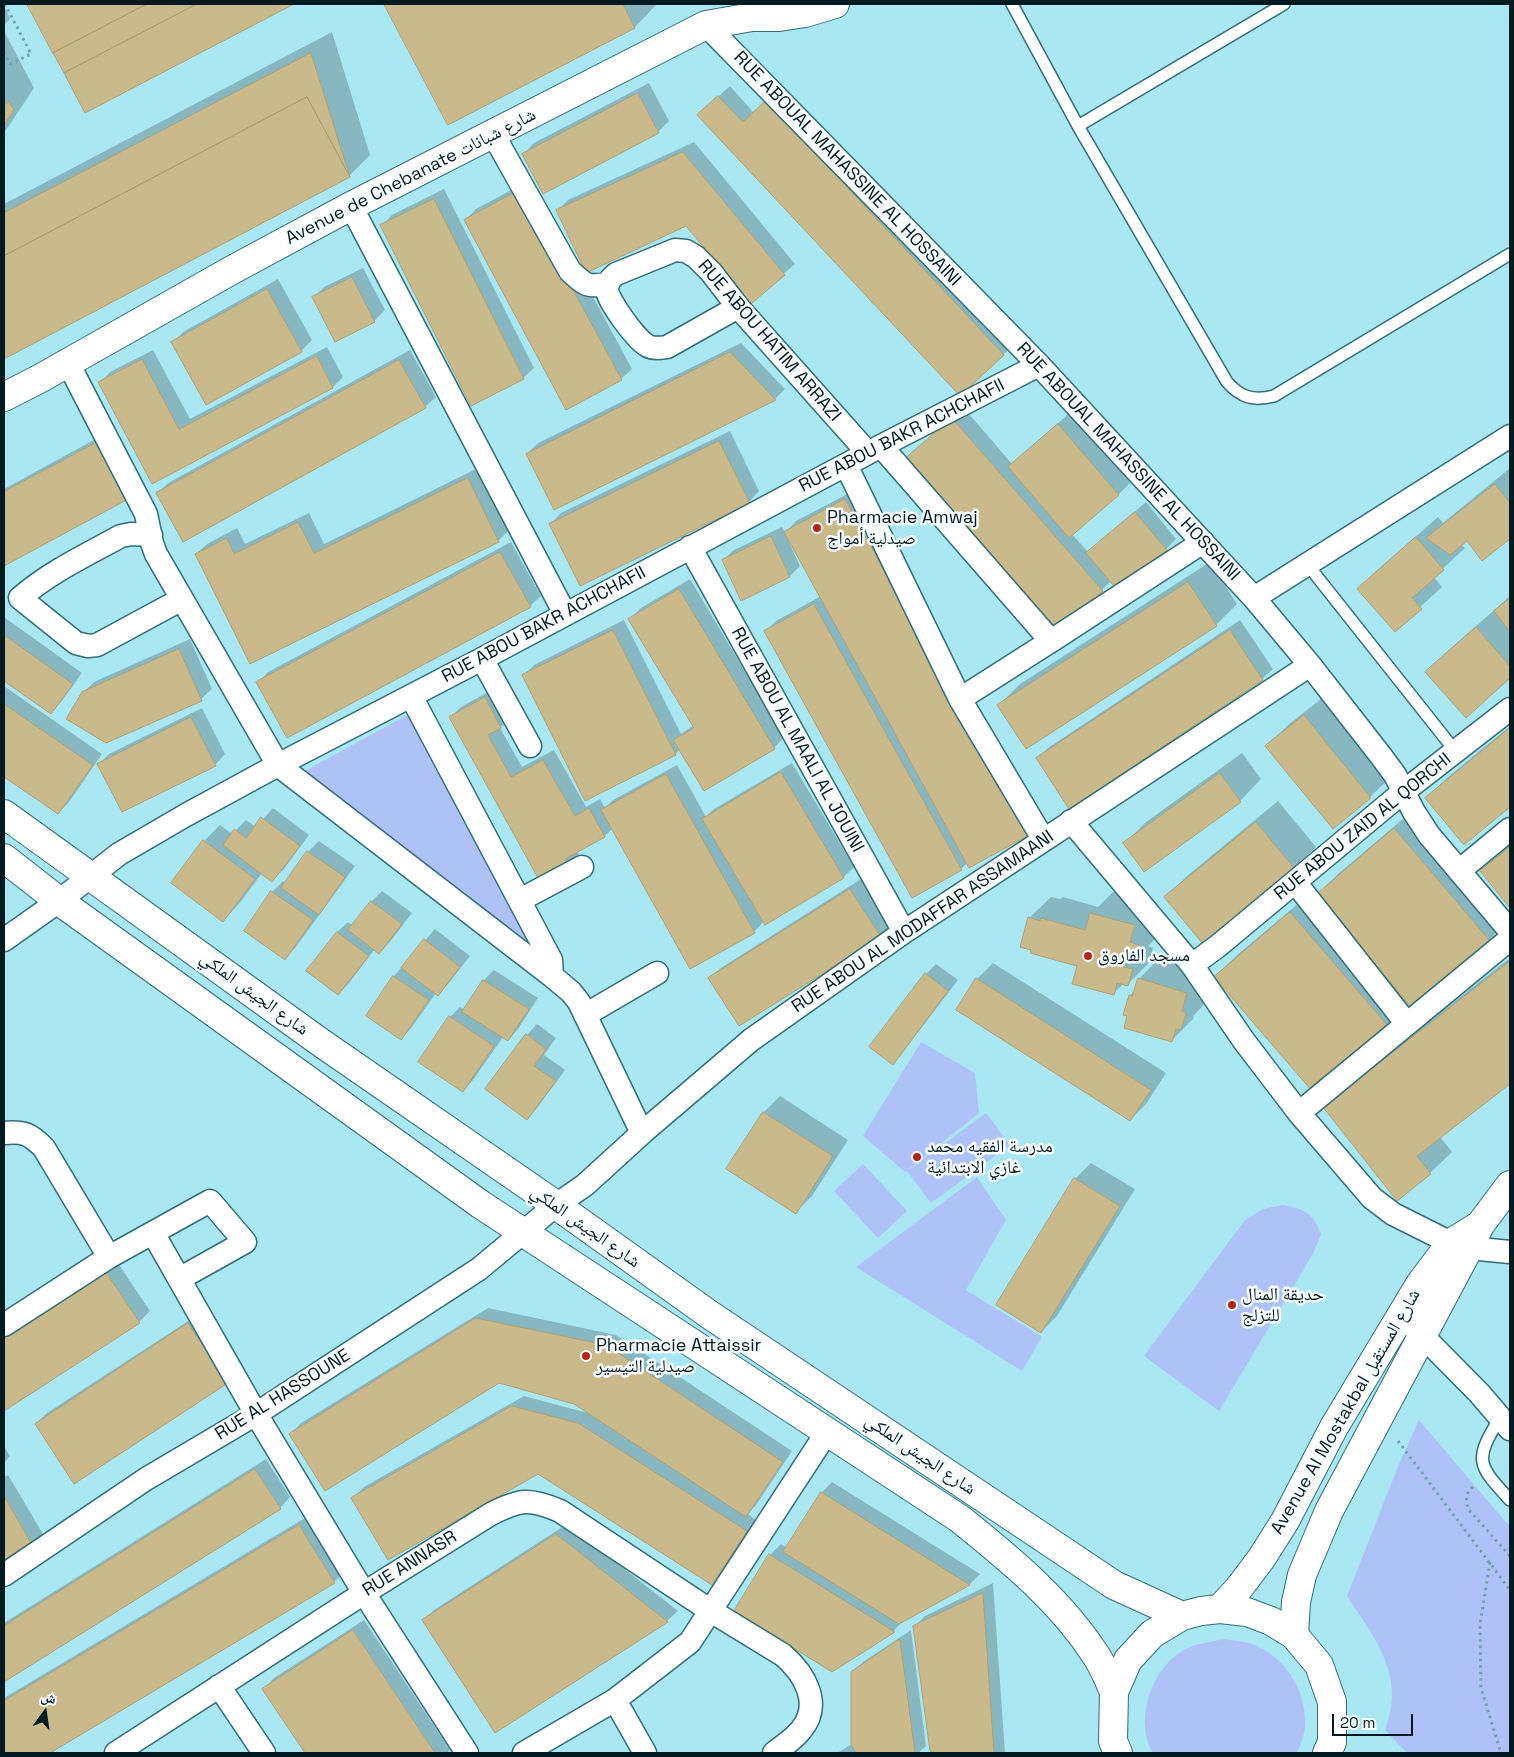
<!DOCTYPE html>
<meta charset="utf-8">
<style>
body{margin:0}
#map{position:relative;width:1514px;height:1757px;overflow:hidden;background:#a9e7f3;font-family:"Space Grotesk","Noto Naskh Arabic",sans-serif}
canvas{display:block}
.frame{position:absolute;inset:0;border:5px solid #031b20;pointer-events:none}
.north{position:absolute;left:20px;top:1687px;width:50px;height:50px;-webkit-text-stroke:4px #f7fdfe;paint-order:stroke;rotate:14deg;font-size:14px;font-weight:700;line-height:20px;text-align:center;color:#031b20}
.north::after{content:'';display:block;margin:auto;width:18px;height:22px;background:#031b20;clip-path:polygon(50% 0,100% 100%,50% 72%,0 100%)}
.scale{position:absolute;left:1332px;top:1714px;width:81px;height:22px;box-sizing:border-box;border:2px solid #031b20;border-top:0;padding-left:6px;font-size:15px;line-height:18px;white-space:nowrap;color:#031b20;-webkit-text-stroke:4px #f7fdfe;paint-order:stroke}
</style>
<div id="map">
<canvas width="1514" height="1757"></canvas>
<div class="frame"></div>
<div class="north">ش</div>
<div class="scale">20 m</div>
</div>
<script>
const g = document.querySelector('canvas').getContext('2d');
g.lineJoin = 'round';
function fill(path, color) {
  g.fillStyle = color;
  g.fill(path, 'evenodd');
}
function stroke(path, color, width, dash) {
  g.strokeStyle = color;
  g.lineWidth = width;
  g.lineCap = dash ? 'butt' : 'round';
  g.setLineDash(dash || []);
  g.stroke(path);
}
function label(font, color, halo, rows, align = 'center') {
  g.font = font + ' "Space Grotesk","Noto Naskh Arabic",sans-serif';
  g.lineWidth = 5;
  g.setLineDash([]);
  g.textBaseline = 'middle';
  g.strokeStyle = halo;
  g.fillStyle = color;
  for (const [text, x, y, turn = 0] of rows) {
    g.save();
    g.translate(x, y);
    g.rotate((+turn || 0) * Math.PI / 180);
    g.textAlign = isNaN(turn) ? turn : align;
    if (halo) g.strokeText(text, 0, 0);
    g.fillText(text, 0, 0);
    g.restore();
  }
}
fill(new Path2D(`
 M 413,712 L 541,952 L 303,772 Z
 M 921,1042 L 975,1073 L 979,1113 L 905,1172 L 863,1136 Z
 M 986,1113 L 1010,1145 L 931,1203 L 907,1171 Z
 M 863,1164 L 907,1211 L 878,1238 L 834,1191 Z
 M 977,1177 L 1006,1220 L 966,1290 L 1042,1337 L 1022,1371 L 856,1267 Z
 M 1283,1205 C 1305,1209 1313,1213 1321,1234 L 1313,1254 L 1219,1411 L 1144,1356 L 1245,1220 L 1263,1209 Z
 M 1419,1420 L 1510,1527 L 1510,1753 L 1407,1753 L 1385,1730 C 1406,1676 1376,1640 1347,1596 L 1399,1464 Z
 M 1226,1639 C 1234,1641 1244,1641 1252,1644 C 1285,1656 1307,1691 1305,1725 C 1305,1734 1301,1743 1298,1751 L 1297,1753 L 1153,1753 C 1135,1722 1149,1678 1175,1656 C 1189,1644 1208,1642 1226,1639 Z`), '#afc2f8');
fill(new Path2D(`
 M 28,4 L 291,4 L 85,111 Z
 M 385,4 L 655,4 L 656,5 L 635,27 L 449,124 Z
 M 4,6 L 10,19 L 4,25 Z
 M 4,31 L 34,88 L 4,133 Z
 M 332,32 L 370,155 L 349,176 L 4,357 L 4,204 Z
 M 649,83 L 669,121 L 658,132 L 524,154 L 534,143 Z
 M 730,86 L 754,113 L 777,91 L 1014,344 L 1003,355 L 709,105 Z
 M 694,142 L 795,264 L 751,302 L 687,225 L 558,210 L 568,200 Z
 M 530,180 L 632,369 L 621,379 L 465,220 L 476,209 Z
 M 444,189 L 534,368 L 523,378 L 381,226 L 392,215 Z
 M 363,268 L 385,310 L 374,321 L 314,297 L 324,287 Z
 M 278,279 L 312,340 L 301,351 L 173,343 L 183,332 Z
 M 741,343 L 785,389 L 775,399 L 527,454 L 538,443 Z
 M 327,347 L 343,377 L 333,387 L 153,482 L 100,383 L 110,372 L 153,350 L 190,419 Z
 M 410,350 L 436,397 L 425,407 L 157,494 L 168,483 Z
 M 964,408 L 1012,464 L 1074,409 L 1134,479 L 1118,495 L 1072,534 L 1088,552 L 1146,502 L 1176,539 L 1166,549 L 1111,581 L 1102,590 L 908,458 Z
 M 112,430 L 131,496 L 4,564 L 4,489 Z
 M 730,431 L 759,491 L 749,502 L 550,524 L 561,513 Z
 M 478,468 L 509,530 L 498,541 L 250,662 L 196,554 L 207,544 L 237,528 L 245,544 L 309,513 L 324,544 Z
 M 1510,468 L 1510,537 L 1483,559 L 1467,539 L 1461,544 L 1465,548 L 1434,577 L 1442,587 L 1395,630 L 1358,589 L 1380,568 L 1438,517 L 1443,523 Z
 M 855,490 L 1039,823 L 967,863 L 961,869 L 765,632 L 776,621 L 821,596 L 790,539 L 788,540 L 800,566 L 790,576 L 723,560 L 734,550 L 782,527 L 785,533 L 796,521 Z
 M 511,542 L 541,596 L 530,606 L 258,683 L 268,672 Z
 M 1210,562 L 1237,604 L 1216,625 L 998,706 L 1020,684 Z
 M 690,579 L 784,737 L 774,748 L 680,749 L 676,754 L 586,799 L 523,676 L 534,665 L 624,620 L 681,734 L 694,725 L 630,619 L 641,608 Z
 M 1510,596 L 1510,677 L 1466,716 L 1427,672 L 1448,651 Z
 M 4,617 L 82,673 L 61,702 L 51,712 L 4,679 Z
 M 1240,620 L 1273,669 L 1262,679 L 1037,759 L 1048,748 Z
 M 190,639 L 212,689 L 201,699 L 83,693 L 94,682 Z
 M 4,686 L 102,754 L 69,802 L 58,813 L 4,775 Z
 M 495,688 L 511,717 L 500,728 L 522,767 L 554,750 L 586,807 L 600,799 L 605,808 L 613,800 L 677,765 L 706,817 L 714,809 L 792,763 L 854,867 L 844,877 L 764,921 L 754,932 L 613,828 L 605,836 L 577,851 L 582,860 L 572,871 L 451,717 L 461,707 Z
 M 1326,695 L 1392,776 L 1370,797 L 1333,827 L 1267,746 L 1288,725 Z
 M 202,708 L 225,754 L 215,765 L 99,764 L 109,754 Z
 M 1510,726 L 1510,805 L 1464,843 L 1426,798 L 1448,777 Z
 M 1242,753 L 1261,779 L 1240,801 L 1144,870 L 1125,843 L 1146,822 Z
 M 1278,801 L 1316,847 L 1294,868 L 1166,897 L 1187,876 Z
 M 273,808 L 309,835 L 283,870 L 272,880 L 262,873 L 239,904 L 223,920 L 204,841 L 220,825 L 232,834 L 246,820 L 256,827 Z
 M 1416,808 L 1510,919 L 1489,940 L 1412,1005 L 1409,1003 L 1387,1025 L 1312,1089 L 1215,977 L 1236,956 L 1312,892 L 1316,897 L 1338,874 Z
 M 319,841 L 355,866 L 295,948 L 285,958 L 272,892 L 283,881 L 286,884 L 308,852 Z
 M 1510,844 L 1510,906 L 1482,871 Z
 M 861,879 L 891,925 L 880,936 L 710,978 L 721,968 Z
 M 382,891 L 412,913 L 390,942 L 379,952 L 375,949 L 349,983 L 338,994 L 337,932 L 348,922 L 353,926 L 372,901 Z
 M 1113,892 L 1156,904 L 1151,921 L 1155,939 L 1148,946 L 1153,948 L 1149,963 L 1128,984 L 1124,983 L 1113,994 L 1078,965 L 1029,918 L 1051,897 L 1060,899 L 1063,897 L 1098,907 Z
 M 435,929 L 470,956 L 448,984 L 438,994 L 436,993 L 411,1028 L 401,1038 L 367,1015 L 394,976 Z
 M 1160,957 L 1208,972 L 1207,992 L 1202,1007 L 1194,1015 L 1193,1019 L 1171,1041 L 1130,996 L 1135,990 L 1139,979 Z
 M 1510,958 L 1510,1082 L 1440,1137 L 1452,1152 L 1430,1173 L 1325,1107 L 1346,1086 Z
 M 993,963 L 1166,1073 L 1146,1104 L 1130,1120 L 977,979 Z
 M 936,964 L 958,980 L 903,1052 L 892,1063 L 926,974 Z
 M 494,970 L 538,998 L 518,1029 L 508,1040 L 503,1037 L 473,1080 L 463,1091 L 450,1017 L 460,1007 L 465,1010 L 484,980 Z
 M 537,1024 L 556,1038 L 544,1055 L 565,1070 L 537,1108 L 527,1119 L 527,1035 Z
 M 780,1096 L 848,1140 L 812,1196 L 796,1212 L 728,1169 L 764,1112 Z
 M 1091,1163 L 1135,1189 L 1057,1316 L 1041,1332 L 1075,1179 Z
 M 115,1259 L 150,1311 L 139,1322 L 4,1409 L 4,1332 Z
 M 488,1308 L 616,1335 L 792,1451 L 756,1505 L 748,1514 L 756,1520 L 723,1573 L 712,1583 L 539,1473 L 353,1498 L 364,1487 L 524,1396 L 588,1413 L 574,1403 L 499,1382 L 291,1434 L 301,1423 Z
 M 199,1314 L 227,1382 L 36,1424 L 47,1413 Z
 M 4,1446 L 10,1456 L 4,1463 Z
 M 266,1459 L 290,1497 L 280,1508 L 4,1681 L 4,1623 Z
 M 8,1475 L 43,1534 L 32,1545 L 4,1561 L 4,1477 Z
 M 832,1482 L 980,1574 L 970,1584 L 903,1620 L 894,1631 L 832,1670 L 735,1610 L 770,1555 L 781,1544 L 787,1548 L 822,1492 Z
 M 310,1515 L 344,1572 L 334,1582 L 48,1753 L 4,1753 L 4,1698 Z
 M 567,1524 L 678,1611 L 667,1621 L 495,1732 L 423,1621 L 434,1610 Z
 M 993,1583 L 1005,1753 L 937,1753 L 932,1750 L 914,1627 L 925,1616 Z
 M 364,1620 L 450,1750 L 447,1753 L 306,1753 L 264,1689 L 274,1678 Z
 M 911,1630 L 926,1746 L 918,1753 L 837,1753 L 852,1744 L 852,1673 L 863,1662 Z`), '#0003');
const building = new Path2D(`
 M 27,4 L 147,4 L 53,53 Z
 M 147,4 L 197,4 L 64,73 L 53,53 Z
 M 197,4 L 294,4 L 85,113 L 64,73 Z
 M 384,4 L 623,4 L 635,28 L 448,125 Z
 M 311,53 L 350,177 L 307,97 L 4,256 L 4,213 Z
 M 638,93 L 659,133 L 543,194 L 522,154 Z
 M 718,96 L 743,122 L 766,100 L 1004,355 L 960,396 L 697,115 Z
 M 307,97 L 350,177 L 4,359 L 4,256 Z
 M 9,102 L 14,110 L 4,125 L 4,105 Z
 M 683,152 L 785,275 L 751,304 L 686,226 L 586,273 L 556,210 Z
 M 519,190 L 622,380 L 566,410 L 464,220 Z
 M 434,199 L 524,379 L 471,406 L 380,225 Z
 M 352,277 L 375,322 L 335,342 L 312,297 Z
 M 267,289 L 302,352 L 206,405 L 171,342 Z
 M 730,352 L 776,400 L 554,510 L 526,454 Z
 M 317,356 L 333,388 L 152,484 L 98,382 L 142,359 L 179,429 Z
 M 399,360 L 426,408 L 183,542 L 156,493 Z
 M 952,418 L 1103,591 L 1057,631 L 906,458 Z
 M 1058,424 L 1119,495 L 1069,538 L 1008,467 Z
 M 101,440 L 132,497 L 4,566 L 4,492 Z
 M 719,441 L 750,503 L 580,586 L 549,524 Z
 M 468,478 L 499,542 L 250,664 L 195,554 L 227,538 L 234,554 L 298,522 L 314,553 Z
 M 1495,484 L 1510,503 L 1510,539 L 1482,561 L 1467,541 L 1450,555 L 1426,538 Z
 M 845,499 L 1029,835 L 969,868 L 784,532 Z
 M 1135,512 L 1167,550 L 1118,591 L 1086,553 Z
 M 771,536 L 790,577 L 741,601 L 722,560 Z
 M 1416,537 L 1444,570 L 1412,598 L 1422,609 L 1395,632 L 1357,589 Z
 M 500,552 L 531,607 L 287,738 L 256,682 Z
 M 1188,582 L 1217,626 L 1026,749 L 997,705 Z
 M 679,589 L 775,749 L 704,791 L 673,740 L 694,728 L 628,619 Z
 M 1510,598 L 1510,632 L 1494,611 Z
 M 814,604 L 962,870 L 912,898 L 764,631 Z
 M 1476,627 L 1510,666 L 1510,678 L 1466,718 L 1425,672 Z
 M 613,630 L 676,755 L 585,801 L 522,675 Z
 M 1230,630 L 1263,680 L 1069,809 L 1036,758 Z
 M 4,635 L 73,684 L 51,714 L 4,681 Z
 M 179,649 L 202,701 L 106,743 L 66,719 L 82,692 Z
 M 485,697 L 501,728 L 488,735 L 511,777 L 543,760 L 575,816 L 589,808 L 605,837 L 565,859 L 572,872 L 543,887 L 449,717 Z
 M 4,704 L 93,765 L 58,814 L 4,777 Z
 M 1304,715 L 1371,798 L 1333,829 L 1265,746 Z
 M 191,717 L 216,766 L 122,812 L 97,764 Z
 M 1510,728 L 1510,807 L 1464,845 L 1425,798 Z
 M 781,772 L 844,878 L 765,925 L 702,819 Z
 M 1220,773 L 1241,802 L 1144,872 L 1123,843 Z
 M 666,774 L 755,933 L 690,969 L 601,810 Z
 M 261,817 L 300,846 L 272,882 L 223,845 L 234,829 L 246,838 Z
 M 1256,822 L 1295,869 L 1203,944 L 1164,897 Z
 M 1394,828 L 1490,941 L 1411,1007 L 1316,895 Z
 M 203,840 L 255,879 L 223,922 L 171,883 Z
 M 1510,847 L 1510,908 L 1480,871 Z
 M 307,851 L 345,877 L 319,915 L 281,888 Z
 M 850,889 L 881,937 L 739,1026 L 708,978 Z
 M 271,891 L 313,920 L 285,960 L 244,931 Z
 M 371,901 L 402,924 L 379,954 L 348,930 Z
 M 1290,912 L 1388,1026 L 1312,1091 L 1214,977 Z
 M 1090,913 L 1135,925 L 1130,942 L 1139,945 L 1134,961 L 1127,959 L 1124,967 L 1133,969 L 1128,986 L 1117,983 L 1114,995 L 1072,984 L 1077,966 L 1030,953 L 1031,950 L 1020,947 L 1028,917 L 1040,921 L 1041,918 L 1085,930 Z
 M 337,932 L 369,956 L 338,995 L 306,971 Z
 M 424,939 L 460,967 L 438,996 L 401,968 Z
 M 1510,961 L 1510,1084 L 1417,1156 L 1431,1174 L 1397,1201 L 1323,1107 Z
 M 925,973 L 948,991 L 893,1065 L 869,1047 Z
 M 393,976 L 429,1000 L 401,1040 L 366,1016 Z
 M 976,978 L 1151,1090 L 1130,1121 L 956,1010 Z
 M 1138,978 L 1187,993 L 1182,1011 L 1186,1013 L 1181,1030 L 1176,1029 L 1172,1042 L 1124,1028 L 1127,1016 L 1123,1015 L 1129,995 L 1132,996 Z
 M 483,980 L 529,1009 L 508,1041 L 462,1012 Z
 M 449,1016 L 494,1046 L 463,1092 L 418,1062 Z
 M 526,1034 L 546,1049 L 534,1066 L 556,1081 L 527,1120 L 485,1089 Z
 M 763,1112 L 833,1156 L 796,1214 L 726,1169 Z
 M 1074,1178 L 1120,1206 L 1041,1333 L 996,1305 Z
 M 104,1269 L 140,1323 L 4,1411 L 4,1334 Z
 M 476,1318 L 606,1345 L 783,1462 L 746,1517 L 574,1404 L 499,1383 L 325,1491 L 289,1434 Z
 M 188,1323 L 228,1383 L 74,1484 L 35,1424 Z
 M 512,1406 L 578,1423 L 747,1531 L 712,1585 L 538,1474 L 388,1560 L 351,1498 Z
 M 255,1469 L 281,1509 L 4,1682 L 4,1626 Z
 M 821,1492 L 970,1585 L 899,1624 L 783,1552 Z
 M 4,1496 L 33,1546 L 4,1562 Z
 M 299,1525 L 335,1583 L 50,1753 L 4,1753 L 4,1701 Z
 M 556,1534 L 668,1622 L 495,1733 L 422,1620 Z
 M 769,1554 L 895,1632 L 832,1672 L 734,1611 Z
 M 983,1593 L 994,1753 L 935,1753 L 930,1751 L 913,1626 Z
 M 353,1630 L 435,1753 L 305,1753 L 262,1689 Z
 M 900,1639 L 915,1753 L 856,1753 L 851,1744 L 851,1672 Z`);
fill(building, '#cab98b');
stroke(building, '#b09f71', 1);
const lane = new Path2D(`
 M 1012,4 L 1078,126 L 1227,382 C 1241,398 1254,401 1274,396 L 1510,254
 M 1078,126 L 1284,4
 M 1307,564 L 1456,752
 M 1500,1418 C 1473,1461 1478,1465 1510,1500`);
const street = new Path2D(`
 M 706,25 L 1039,365 L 1254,598 L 1310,665 L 1381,756 L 1395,775 L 1414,812 L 1429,835 L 1510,931
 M 493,134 L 570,271 C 586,286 587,287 608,284
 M 351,206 L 565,614
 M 738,307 L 667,347 C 660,348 654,349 648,346 C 637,341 608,301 607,290 C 607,282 611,278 616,274 L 675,250 L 686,251 L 696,257 L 711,272 L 738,307 L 868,453
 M 68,363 L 146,514 L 152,543 L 156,554 L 278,765 L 552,976
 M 846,465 L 960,699 L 1051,641 L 881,446
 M 151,535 L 131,534 L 121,536 C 86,555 50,572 20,598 L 76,643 L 88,646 L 97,645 L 182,599
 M 690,547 L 904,932
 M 1254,598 L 1510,436
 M 1051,641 L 1203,542
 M 482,659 L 530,746
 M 411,696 L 551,960 L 552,976 L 571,992 L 579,1002 L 642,1133
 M 960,699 L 1043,839
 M 1510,709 L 1403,792 L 1218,946 L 1192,965 L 1244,1041 L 1299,1113 L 1372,1198 L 1393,1214 L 1451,1243 L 1469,1248 L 1510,1252
 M 1071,821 L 1192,965
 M 1459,871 L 1510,829
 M 1295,882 L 1407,1024
 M 520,900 L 582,867
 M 4,940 L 59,901 L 119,854 L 186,815 L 278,765 L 482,659 L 881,446 L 1039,365
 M 585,1015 L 657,973
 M 1299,1113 L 1510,939
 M 4,1133 C 24,1131 30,1134 44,1148 L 109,1257
 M 153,1233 L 256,1414 L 364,1593 L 467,1753
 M 1401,1314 L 1479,1393 L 1510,1429
 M 4,1325 L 109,1257 L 210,1201 L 245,1242 L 179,1279
 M 4,1575 L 146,1479 L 256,1414 L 479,1269 L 556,1205 L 585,1185 L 642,1133 L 751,1040 L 904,932 L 1310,665
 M 219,1686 L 264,1753
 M 615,1700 L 645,1753
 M 116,1753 L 364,1593 L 491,1514 C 520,1499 530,1498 560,1511 L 711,1611 L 783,1655 C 804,1673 823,1704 801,1730 C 794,1739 783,1746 774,1753
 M 524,1753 L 615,1700 L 690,1642 L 827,1432`);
const secondary = new Path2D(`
 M 4,397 L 41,378 L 232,270 L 351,206 L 706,25 L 752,17 L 779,17 L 805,13 L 835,4
 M 1220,1609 L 1239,1588 L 1261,1559 L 1285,1521 L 1334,1427 L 1420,1284 L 1451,1243 L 1480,1225
 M 1294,1635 L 1296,1602 L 1302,1575 L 1329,1511 L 1469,1248 L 1480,1225 L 1510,1185`);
const primary = new Path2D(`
 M 4,814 L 320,1042 L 556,1205 L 710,1315 L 1114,1585 L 1182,1616
 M 4,858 L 59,901 L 480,1204 L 960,1519 C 1011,1560 1062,1602 1097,1657 C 1104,1668 1109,1680 1114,1692
 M 1118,1753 L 1113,1741 L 1114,1692 L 1128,1660 L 1152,1634 L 1182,1616 L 1201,1611 L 1220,1609 L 1247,1612 L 1271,1621 L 1294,1635 L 1319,1665 L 1332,1702 L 1332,1742 L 1327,1753`);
stroke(lane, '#306d77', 14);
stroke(street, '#306d77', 25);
stroke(secondary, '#306d77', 30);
stroke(primary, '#306d77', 30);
stroke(new Path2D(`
 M 4,52 L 10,64 L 31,54 L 5,4
 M 1398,1441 L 1510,1590
 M 1473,1487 C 1465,1493 1465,1501 1469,1510 L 1510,1556
 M 1490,1562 L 1480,1625 L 1481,1688 L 1501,1753`), '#71a2ac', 3, [2.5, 4]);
stroke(lane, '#fff', 11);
stroke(street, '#fff', 22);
stroke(secondary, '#fff', 28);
stroke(primary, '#fff', 28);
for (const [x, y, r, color] of [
 [817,528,5,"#b42618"],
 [1088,956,5,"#b42618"],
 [917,1157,5,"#b42618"],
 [1232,1305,5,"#b42618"],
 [586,1356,5,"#b42618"]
]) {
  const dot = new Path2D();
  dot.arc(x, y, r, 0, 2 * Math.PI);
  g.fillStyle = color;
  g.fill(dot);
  stroke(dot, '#f7fdfe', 2);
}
label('18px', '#031b20', '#f7fdfe', [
 ["RUE ABOUAL MAHASSINE AL HOSSAINI",847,169,46],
 ["Avenue de Chebanate شارع شبانات",411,177,-27],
 ["RUE ABOU HATIM ARRAZI",769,341,49],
 ["RUE ABOU BAKR ACHCHAFII",902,436,-27],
 ["RUE ABOUAL MAHASSINE AL HOSSAINI",1128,462,47],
 ["RUE ABOU BAKR ACHCHAFII",544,625,-28],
 ["RUE ABOU AL MAALI AL JOUINI",797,740,61],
 ["RUE ABOU ZAID AL QORCHI",1363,827,-39],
 ["RUE ABOU AL MODAFFAR ASSAMAANI",923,922,-34],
 ["شارع الجيش الملكي",254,994,36],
 ["شارع الجيش الملكي",585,1227,35],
 ["RUE AL HASSOUNE",283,1395,-32],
 ["Avenue Al Mostakbal شارع المستقبل",1346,1412,-60],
 ["شارع الجيش الملكي",920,1455,34],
 ["RUE ANNASR",410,1564,-32]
]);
label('18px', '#031b20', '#f7fdfe', [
 ["Pharmacie Amwaj",827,518],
 ["صيدلية أمواج",827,539],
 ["مسجد الفاروق",1098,956],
 ["مدرسة الفقيه محمد",927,1147],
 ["غازي الابتدائية",927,1168],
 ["حديقة المنال",1242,1295],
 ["للتزلج",1242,1316],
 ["Pharmacie Attaissir",596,1346],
 ["صيدلية التيسير",596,1367]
], 'left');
</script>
